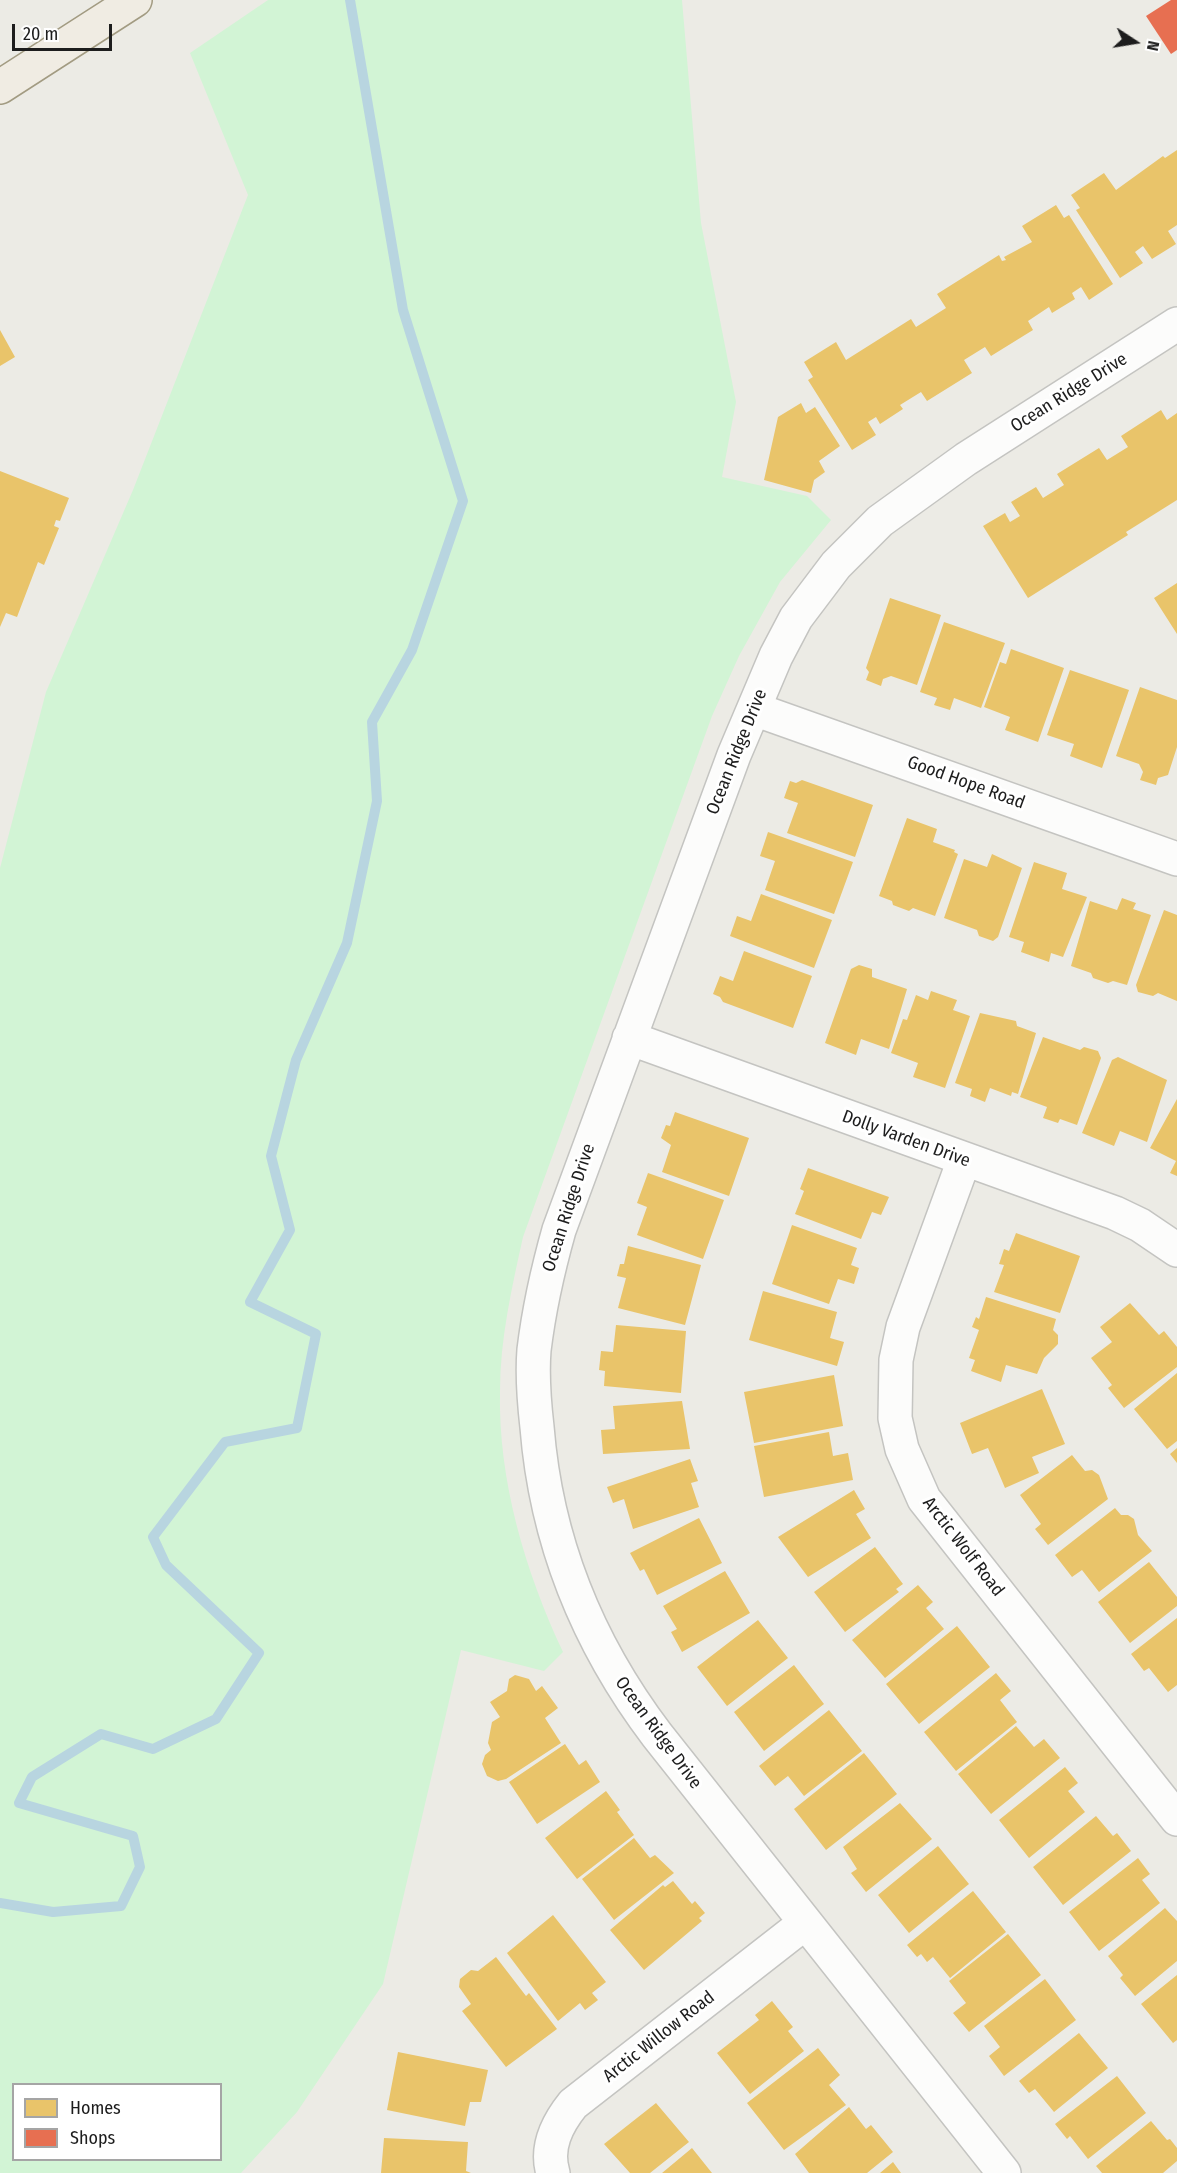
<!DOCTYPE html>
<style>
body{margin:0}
#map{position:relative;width:1177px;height:2173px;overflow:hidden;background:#ecebe5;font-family:"Fira Sans Condensed",sans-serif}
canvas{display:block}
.legend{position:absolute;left:12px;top:2083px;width:210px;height:78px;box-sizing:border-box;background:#fff;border:2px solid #a5a5a5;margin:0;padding:8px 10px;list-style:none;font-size:18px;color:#1d1d1d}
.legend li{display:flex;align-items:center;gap:12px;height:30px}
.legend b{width:30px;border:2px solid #a5a5a5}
.north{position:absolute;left:1105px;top:12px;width:60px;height:60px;-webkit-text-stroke:4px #fff;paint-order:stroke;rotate:102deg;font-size:16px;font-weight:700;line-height:24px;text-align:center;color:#1d1d1d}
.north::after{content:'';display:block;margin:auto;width:21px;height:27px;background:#1d1d1d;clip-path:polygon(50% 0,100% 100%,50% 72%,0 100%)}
.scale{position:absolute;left:12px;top:24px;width:100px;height:27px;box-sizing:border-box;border:3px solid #1d1d1d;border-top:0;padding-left:8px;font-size:18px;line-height:21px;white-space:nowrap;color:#1d1d1d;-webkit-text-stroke:4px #fff;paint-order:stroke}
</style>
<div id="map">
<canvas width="1177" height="2173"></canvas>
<ul class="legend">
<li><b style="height:16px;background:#e9c46a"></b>Homes</li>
<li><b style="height:16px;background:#e76f51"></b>Shops</li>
</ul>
<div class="north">N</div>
<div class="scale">20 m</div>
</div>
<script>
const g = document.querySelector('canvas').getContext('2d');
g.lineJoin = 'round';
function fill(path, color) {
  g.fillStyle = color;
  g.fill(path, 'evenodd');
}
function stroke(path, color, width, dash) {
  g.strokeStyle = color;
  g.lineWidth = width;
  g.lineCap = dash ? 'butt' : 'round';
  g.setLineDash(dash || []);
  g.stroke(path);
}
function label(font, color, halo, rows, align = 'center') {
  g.font = font + ' "Fira Sans Condensed",sans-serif';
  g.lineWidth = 6;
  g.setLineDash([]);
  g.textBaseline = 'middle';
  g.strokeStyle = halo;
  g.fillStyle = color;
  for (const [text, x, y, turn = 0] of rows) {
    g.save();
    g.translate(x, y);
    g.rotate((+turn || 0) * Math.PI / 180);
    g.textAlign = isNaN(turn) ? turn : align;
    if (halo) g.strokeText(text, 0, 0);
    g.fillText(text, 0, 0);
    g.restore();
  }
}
fill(new Path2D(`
 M 268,0 L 682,0 L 701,223 L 736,402 L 722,477 L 807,496 L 831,520 L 780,582 L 739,656 L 712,716 L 523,1237 C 512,1287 500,1339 500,1391 C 498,1480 525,1571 563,1652 L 544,1671 L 461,1650 L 383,1984 L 297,2112 L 241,2173 L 0,2173 L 0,868 L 46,692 L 133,490 L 248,195 L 190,53 ZM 14,2084 L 220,2084 L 220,2160 L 14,2160 Z`), '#d2f4d5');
fill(new Path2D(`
 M 1177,150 L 1177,225 L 1168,231 L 1176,244 L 1152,259 L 1143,246 L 1135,252 L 1143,263 L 1120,278 L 1076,210 L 1080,208 L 1071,195 L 1104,173 L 1116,190 L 1163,156 L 1165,158 Z
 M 1056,205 L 1064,218 L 1069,215 L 1113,284 L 1089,300 L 1081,287 L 1072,293 L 1075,299 L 1052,313 L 1049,307 L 1028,321 L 1033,330 L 991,356 L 985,347 L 964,360 L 972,373 L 927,401 L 921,392 L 900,405 L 903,409 L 880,424 L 876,417 L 868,422 L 876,435 L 852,450 L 808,380 L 813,377 L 804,362 L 836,342 L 846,360 L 911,319 L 916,327 L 946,308 L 937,294 L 999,255 L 1002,261 L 1006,260 L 1004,257 L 1032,242 L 1022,226 Z
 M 0,330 L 15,357 L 0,366 Z
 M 801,403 L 806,413 L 815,407 L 840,446 L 819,461 L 825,472 L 814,480 L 811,493 L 764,480 L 778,417 Z
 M 1161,410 L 1167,420 L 1177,413 L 1177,500 L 1126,532 L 1128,535 L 1028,598 L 983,526 L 1005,513 L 1010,522 L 1020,516 L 1011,502 L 1036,487 L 1043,498 L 1064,485 L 1057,474 L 1099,448 L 1107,460 L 1128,447 L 1121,436 Z
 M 0,471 L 69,498 L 60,521 L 56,520 L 54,526 L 59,528 L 44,565 L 38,562 L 17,617 L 6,613 L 0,627 Z
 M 1177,583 L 1177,634 L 1154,598 Z
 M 890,598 L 941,615 L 917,685 L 891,676 L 883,679 L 881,686 L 866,680 L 869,672 L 866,668 Z
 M 944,622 L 1005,643 L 981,708 L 954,698 L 950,710 L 934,705 L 937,698 L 920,692 Z
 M 1011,649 L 1064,668 L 1038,742 L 1005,730 L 1010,717 L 984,707 L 1000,662 L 1006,664 Z
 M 1070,670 L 1129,690 L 1102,768 L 1070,756 L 1074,744 L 1047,735 Z
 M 1140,687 L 1177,700 L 1177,747 L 1168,775 L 1158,778 L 1156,785 L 1140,780 L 1143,772 L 1139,764 L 1116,756 Z
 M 802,780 L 873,805 L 855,857 L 787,833 L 798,803 L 784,798 L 790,781 L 796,783 Z
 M 907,818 L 937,829 L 933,842 L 955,850 L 954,852 L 958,854 L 935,916 L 913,908 L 909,911 L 893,905 L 892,901 L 879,896 Z
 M 768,832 L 853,862 L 834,914 L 765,890 L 775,861 L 760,856 Z
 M 992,854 L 1022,868 L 998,937 L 993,941 L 979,936 L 977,930 L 944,918 L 964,859 L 987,867 Z
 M 1034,862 L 1067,873 L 1062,889 L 1087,897 L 1063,957 L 1051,953 L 1049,962 L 1021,952 L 1024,942 L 1009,937 Z
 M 761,894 L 832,920 L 814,968 L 730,936 L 737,916 L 751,921 Z
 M 1122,898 L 1136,903 L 1133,909 L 1151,915 L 1127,985 L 1113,981 L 1108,983 L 1093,978 L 1091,973 L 1071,966 L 1090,901 L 1117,910 Z
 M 1164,910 L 1177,915 L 1177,1001 L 1158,993 L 1153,996 L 1138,992 L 1136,985 Z
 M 744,951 L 812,976 L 793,1028 L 723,1002 L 720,997 L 713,994 L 720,976 L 733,981 Z
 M 859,965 L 872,969 L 872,977 L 907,989 L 889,1049 L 861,1039 L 856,1055 L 825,1043 L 851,969 Z
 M 931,991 L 957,1000 L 953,1010 L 970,1016 L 945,1088 L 913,1077 L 918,1063 L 891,1053 L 903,1019 L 907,1020 L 916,995 L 928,1000 Z
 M 980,1013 L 1016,1021 L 1017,1026 L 1036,1033 L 1018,1094 L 1012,1092 L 1011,1096 L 990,1088 L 985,1102 L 970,1096 L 972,1089 L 955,1083 Z
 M 1043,1037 L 1080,1050 L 1084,1047 L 1098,1051 L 1101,1058 L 1077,1125 L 1060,1119 L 1058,1123 L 1043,1118 L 1047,1107 L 1020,1097 Z
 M 1118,1057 L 1167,1080 L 1147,1142 L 1120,1131 L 1114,1146 L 1082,1133 L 1112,1060 Z
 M 1177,1099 L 1177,1176 L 1170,1173 L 1176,1161 L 1150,1148 Z
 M 675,1112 L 749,1138 L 729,1196 L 662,1172 L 671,1145 L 661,1138 L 666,1125 L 670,1126 Z
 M 808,1168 L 889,1197 L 881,1215 L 872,1212 L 861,1239 L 795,1214 L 804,1191 L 800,1189 Z
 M 648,1173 L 724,1200 L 703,1259 L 637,1235 L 647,1207 L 637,1203 Z
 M 792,1225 L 857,1248 L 851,1265 L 859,1268 L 854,1284 L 838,1279 L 829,1304 L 772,1284 Z
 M 1016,1233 L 1080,1256 L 1060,1313 L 994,1292 L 1004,1265 L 999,1264 L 1004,1249 L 1009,1251 Z
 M 628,1246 L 701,1265 L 685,1325 L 618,1308 L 626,1278 L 617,1276 L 620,1264 L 624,1264 Z
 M 763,1291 L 837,1312 L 830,1338 L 844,1342 L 837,1366 L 749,1340 Z
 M 986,1297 L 1056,1319 L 1053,1330 L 1058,1335 L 1058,1344 L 1044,1358 L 1037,1374 L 1006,1365 L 1001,1382 L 971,1371 L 975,1360 L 969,1358 L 979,1330 L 972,1327 L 976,1317 L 979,1319 Z
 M 1130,1303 L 1159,1335 L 1164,1331 L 1177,1347 L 1177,1367 L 1124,1408 L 1108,1388 L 1112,1385 L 1091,1358 L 1112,1342 L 1100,1327 Z
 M 616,1325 L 686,1331 L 681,1393 L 604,1386 L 605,1371 L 599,1370 L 601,1351 L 613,1352 Z
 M 1177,1373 L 1177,1441 L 1167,1449 L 1134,1409 Z
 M 834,1375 L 843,1426 L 754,1443 L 744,1392 Z
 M 1042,1389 L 1065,1444 L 1032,1457 L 1039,1473 L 1005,1488 L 988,1448 L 972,1454 L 960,1423 Z
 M 682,1401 L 690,1449 L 603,1454 L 601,1430 L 615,1429 L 613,1406 Z
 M 829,1432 L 833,1456 L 848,1453 L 853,1480 L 764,1497 L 754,1446 Z
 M 1177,1448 L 1177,1463 L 1170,1454 Z
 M 1072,1455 L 1085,1471 L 1092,1470 L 1099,1475 L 1108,1499 L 1048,1545 L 1035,1529 L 1041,1524 L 1020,1495 Z
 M 690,1459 L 698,1481 L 691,1483 L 699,1507 L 633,1529 L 624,1499 L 613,1503 L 607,1487 Z
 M 854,1490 L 865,1509 L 856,1514 L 871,1538 L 808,1577 L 778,1537 Z
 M 1115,1508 L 1121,1515 L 1128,1515 L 1134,1519 L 1138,1535 L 1152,1551 L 1099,1592 L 1082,1570 L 1072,1577 L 1055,1555 Z
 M 699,1518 L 722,1563 L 657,1595 L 644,1569 L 640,1571 L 630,1553 Z
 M 875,1547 L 903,1584 L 896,1589 L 899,1592 L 845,1632 L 814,1592 Z
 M 1149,1562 L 1177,1597 L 1177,1606 L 1130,1643 L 1098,1602 Z
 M 725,1571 L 750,1613 L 682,1652 L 671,1632 L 677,1629 L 663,1606 Z
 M 918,1585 L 933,1602 L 926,1608 L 944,1629 L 885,1678 L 852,1640 Z
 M 1177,1618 L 1177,1685 L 1168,1692 L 1149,1668 L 1144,1671 L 1131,1654 Z
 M 758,1620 L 788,1658 L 727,1706 L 697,1667 Z
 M 957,1626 L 990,1667 L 919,1724 L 886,1684 Z
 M 794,1665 L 824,1704 L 764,1751 L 734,1712 Z
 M 996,1673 L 1011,1691 L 1000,1700 L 1017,1722 L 956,1771 L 924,1732 Z
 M 515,1675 L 529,1679 L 536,1691 L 542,1686 L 558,1708 L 545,1718 L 561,1743 L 506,1779 L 498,1781 L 487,1776 L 482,1764 L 485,1755 L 491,1750 L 488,1743 L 492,1722 L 500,1717 L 490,1702 L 507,1691 L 509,1679 Z
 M 829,1710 L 862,1751 L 804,1796 L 788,1776 L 775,1786 L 759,1766 Z
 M 1016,1726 L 1034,1747 L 1044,1739 L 1060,1758 L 991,1814 L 958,1774 Z
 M 565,1744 L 579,1765 L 586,1760 L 600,1782 L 537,1824 L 509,1782 Z
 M 864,1753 L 897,1794 L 826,1850 L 794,1809 Z
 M 1065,1767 L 1078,1783 L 1068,1791 L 1085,1812 L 1029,1858 L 999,1820 Z
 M 606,1791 L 620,1810 L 617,1812 L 634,1835 L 577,1879 L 545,1838 Z
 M 900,1803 L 932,1839 L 866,1892 L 851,1873 L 857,1869 L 843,1847 Z
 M 1096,1816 L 1113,1836 L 1117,1833 L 1131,1851 L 1063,1905 L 1033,1867 Z
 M 634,1838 L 650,1858 L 655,1855 L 674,1873 L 614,1920 L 582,1879 Z
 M 938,1846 L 969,1884 L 909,1933 L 878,1895 Z
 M 1138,1858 L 1150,1874 L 1142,1880 L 1160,1903 L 1099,1951 L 1069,1912 Z
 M 673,1881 L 692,1904 L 695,1901 L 705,1913 L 699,1918 L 702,1921 L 644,1970 L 610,1930 L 663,1885 L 665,1887 Z
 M 973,1891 L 1006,1932 L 950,1978 L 933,1957 L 927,1962 L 921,1954 L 917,1957 L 907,1945 Z
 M 1165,1908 L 1177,1921 L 1177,1961 L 1135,1996 L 1120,1978 L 1123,1975 L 1108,1956 Z
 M 553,1915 L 606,1982 L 592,1993 L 598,2000 L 585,2010 L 580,2003 L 558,2021 L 507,1953 Z
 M 1008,1934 L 1041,1975 L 969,2032 L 953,2013 L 966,2003 L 949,1981 Z
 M 496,1957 L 526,1996 L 529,1993 L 557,2029 L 506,2067 L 462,2011 L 471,2004 L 459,1987 L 460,1979 L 471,1970 L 478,1971 Z
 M 1177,1975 L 1177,2040 L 1173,2043 L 1141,2004 Z
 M 1045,1979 L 1076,2020 L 1004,2076 L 989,2056 L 1000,2047 L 984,2026 Z
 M 772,2001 L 793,2027 L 788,2031 L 804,2051 L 750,2094 L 717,2053 L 759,2020 L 755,2015 Z
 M 1079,2033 L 1108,2068 L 1054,2112 L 1035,2089 L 1029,2093 L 1019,2081 Z
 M 818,2048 L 840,2075 L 829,2085 L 846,2105 L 784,2150 L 747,2103 Z
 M 398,2052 L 488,2070 L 481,2102 L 470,2102 L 465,2126 L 387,2110 Z
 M 1117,2076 L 1146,2113 L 1088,2159 L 1070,2136 L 1067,2139 L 1055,2124 Z
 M 656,2103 L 689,2142 L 650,2173 L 630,2173 L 604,2144 Z
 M 849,2107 L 866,2129 L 871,2125 L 893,2152 L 867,2173 L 809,2173 L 795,2154 Z
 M 1151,2121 L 1167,2140 L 1170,2139 L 1177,2148 L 1177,2161 L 1163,2173 L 1102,2173 L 1096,2166 Z
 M 384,2138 L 468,2142 L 466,2171 L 471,2173 L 381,2173 Z
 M 692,2148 L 712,2173 L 662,2173 Z
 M 893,2162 L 901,2173 L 880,2173 Z`), '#e9c46a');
fill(new Path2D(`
 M 1171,0 L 1177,0 L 1177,50 L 1171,54 L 1146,16 Z`), '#e76f51');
stroke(new Path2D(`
 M 0,1903 L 53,1912 L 121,1906 L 140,1867 L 133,1836 L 19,1803 L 32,1777 L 101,1734 L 153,1749 L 216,1719 L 259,1653 L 166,1565 L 153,1537 L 225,1442 L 297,1428 L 316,1334 L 250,1302 L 290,1230 L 271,1156 L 296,1060 L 347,943 L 377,801 L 372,722 L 412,650 L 463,501 L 403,310 L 350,0`), '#b8d5e0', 10);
const minor = new Path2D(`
 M 754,709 L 1177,859
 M 629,1038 L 1115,1213 L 1140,1225 L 1177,1250
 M 964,1160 L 903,1327 L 896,1360 L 895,1418 L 902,1449 L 924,1499 L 1177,1819
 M 553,2173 C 545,2147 557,2124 573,2104 L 805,1923
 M 1004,2173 L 657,1735 C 588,1644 546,1540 537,1427 C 534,1401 532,1375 534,1350 C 539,1309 548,1269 559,1230 L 734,755 L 776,656 L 796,618 L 836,565 L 880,521 L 966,459 L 1177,324`);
const major = new Path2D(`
 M 0,87 L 135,0`);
stroke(minor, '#c4c4c1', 36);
stroke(major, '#a29b82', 36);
stroke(minor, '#fcfcfb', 33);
stroke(major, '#f0ece3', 33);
label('18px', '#1d1d1d', '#fff', [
 ["Ocean Ridge Drive",1069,393,-32],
 ["Ocean Ridge Drive",737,752,-68],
 ["Good Hope Road",966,783,20],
 ["Dolly Varden Drive",906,1139,20],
 ["Ocean Ridge Drive",569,1208,-72],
 ["Arctic Wolf Road",963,1547,52],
 ["Ocean Ridge Drive",658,1733,54],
 ["Arctic Willow Road",659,2037,-38]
]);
</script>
